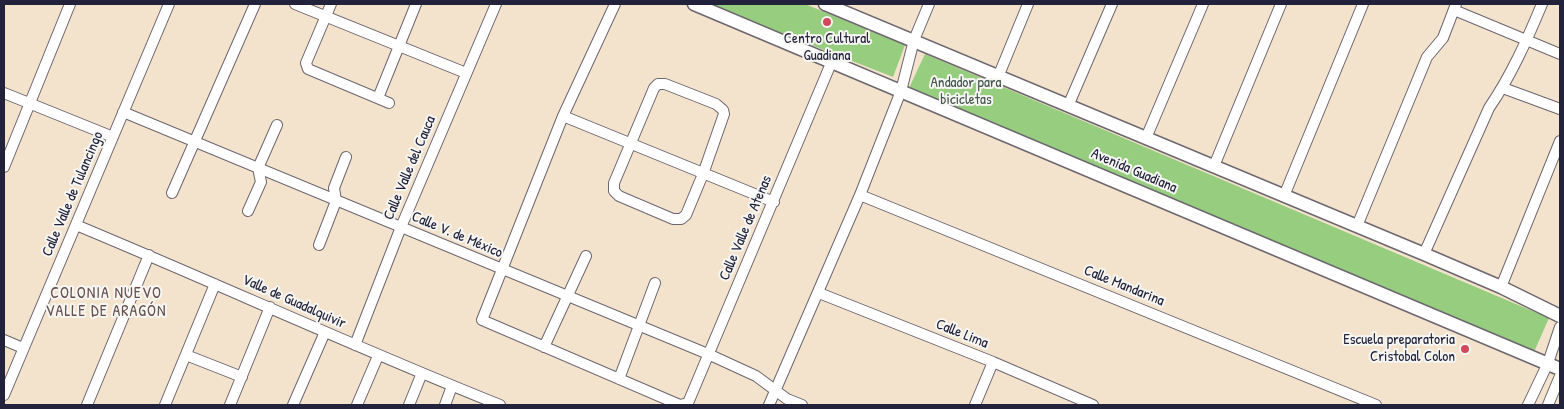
<!DOCTYPE html>
<meta charset="utf-8">
<style>
body{margin:0}
#map{position:relative;width:1564px;height:409px;overflow:hidden;background:#f4e3cc;font-family:"Patrick Hand",sans-serif}
canvas{display:block}
.frame{position:absolute;inset:0;border:5px solid #22223b;pointer-events:none}
</style>
<div id="map">
<canvas width="1564" height="409"></canvas>
<div class="frame"></div>
</div>
<script>
const g = document.querySelector('canvas').getContext('2d');
g.lineJoin = 'round';
function fill(path, color) {
  g.fillStyle = color;
  g.fill(path, 'evenodd');
}
function stroke(path, color, width, dash) {
  g.strokeStyle = color;
  g.lineWidth = width;
  g.lineCap = dash ? 'butt' : 'round';
  g.setLineDash(dash || []);
  g.stroke(path);
}
function label(font, color, halo, rows, align = 'center') {
  g.font = font + ' "Patrick Hand",sans-serif';
  g.lineWidth = 4;
  g.setLineDash([]);
  g.textBaseline = 'middle';
  g.strokeStyle = halo;
  g.fillStyle = color;
  for (const [text, x, y, turn = 0] of rows) {
    g.save();
    g.translate(x, y);
    g.rotate((+turn || 0) * Math.PI / 180);
    g.textAlign = isNaN(turn) ? turn : align;
    if (halo) g.strokeText(text, 0, 0);
    g.fillText(text, 0, 0);
    g.restore();
  }
}
fill(new Path2D(`
 M 707,4 L 805,4 L 905,45 L 893,77 Z
 M 925,54 L 1549,318 L 1534,352 L 909,88 Z`), '#96cd7f');
const minor = new Path2D(`
 M 295,4 L 466,73
 M 331,4 L 306,63 L 308,69 L 389,103
 M 615,4 L 563,116 L 482,320 L 680,405 L 688,403 L 832,61
 M 1454,10 L 1560,54
 M 998,77 L 1028,4
 M 658,84 L 665,84 L 716,104 L 723,110 L 724,114 L 703,174 L 686,215 L 681,219 L 673,219 L 619,196 L 614,191 L 614,183 L 654,88 Z
 M 1503,88 L 1560,109
 M 4,93 L 113,137
 M 378,98 L 416,4
 M 1068,106 L 1112,4
 M 123,112 L 708,354 L 756,376 L 787,399 L 802,405
 M 563,116 L 774,202
 M 1146,138 L 1203,4
 M 1214,166 L 1281,4
 M 4,167 L 70,4
 M 172,193 L 255,4
 M 860,195 L 1376,405
 M 1284,196 L 1363,4
 M 248,211 L 261,182 L 258,168 L 277,125
 M 76,225 C 218,284 357,348 500,405
 M 1357,226 L 1427,57 L 1443,38 L 1456,4
 M 319,245 L 336,201 L 334,188 L 346,157
 M 1424,254 L 1489,108 C 1511,76 1527,40 1542,4
 M 1501,287 L 1560,141
 M 819,293 L 993,362 L 1093,405
 M 4,340 L 23,348
 M 355,345 L 401,227 L 496,4
 M 544,347 L 586,256
 M 186,355 L 242,377
 M 619,379 L 655,283
 M 4,395 L 169,4
 M 87,405 L 149,255
 M 165,405 L 215,284
 M 230,405 L 270,307
 M 293,405 L 325,332
 M 357,405 L 378,356
 M 409,405 L 422,373
 M 445,405 L 452,386
 M 769,405 L 860,195 L 901,91 L 914,40 L 929,4
 M 975,405 L 993,362
 M 1528,405 L 1548,363 L 1560,327
 M 1548,405 L 1560,376`);
const tertiary = new Path2D(`
 M 694,4 L 1560,369
 M 825,4 L 1424,254 L 1501,287 L 1560,316`);
stroke(minor, '#6c666e', 12);
stroke(tertiary, '#6c666e', 15);
stroke(minor, '#fff', 10);
stroke(tertiary, '#fff', 12);
for (const [x, y, r, color] of [
 [827,22,5,"#d1495b"],
 [1465,349,5,"#d1495b"]
]) {
  const dot = new Path2D();
  dot.arc(x, y, r, 0, 2 * Math.PI);
  g.fillStyle = color;
  g.fill(dot);
  stroke(dot, '#f6f6f2', 2);
}
label('15px', '#22223b', '#f6f6f2', [
 ["Centro Cultural",827,39],
 ["Guadiana",827,56],
 ["Escuela preparatoria",1455,340,"right"],
 ["Cristobal Colon",1455,357,"right"]
]);
label('15px', '#45554f', '#f6f6f2', [
 ["Andador para",966,83],
 ["bicicletas",966,100]
]);
label('15px', '#22223b', '#f6f6f2', [
 ["Calle Valle del Cauca",410,168,-67],
 ["Avenida Guadiana",1134,171,23],
 ["Calle Valle de Tulancingo",73,194,-67],
 ["Calle Valle de Atenas",746,228,-67],
 ["Calle V. de México",457,235,23],
 ["Calle Mandarina",1124,286,22],
 ["Valle de Guadalquivir",294,302,24],
 ["Calle Lima",962,334,22]
]);
g.letterSpacing = '1px';
label('16px', '#664f4d', '#f6f6f2', [
 ["COLONIA NUEVO",106,294],
 ["VALLE DE ARAGÓN",106,312]
]);
g.letterSpacing = '0px';
</script>
